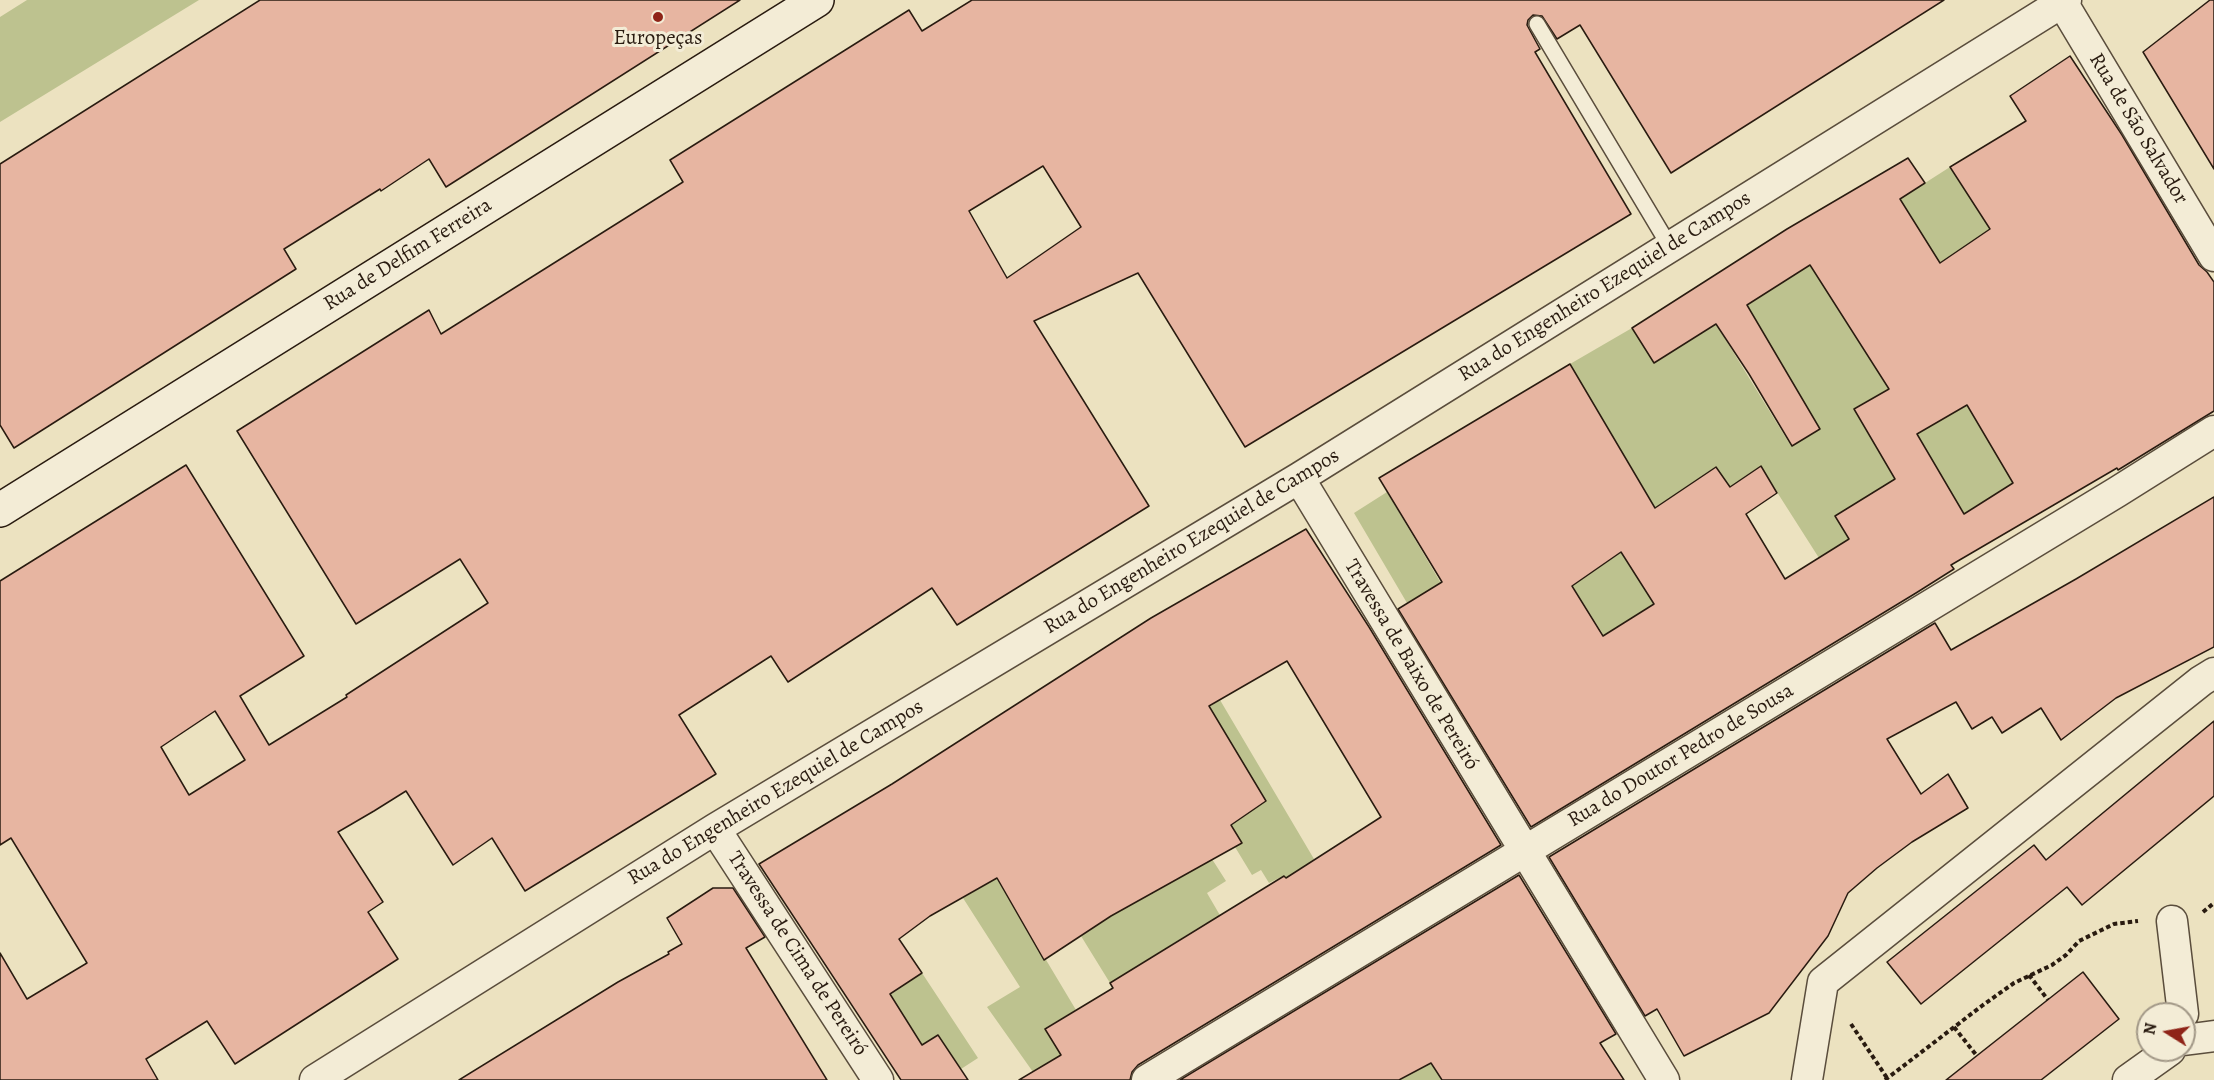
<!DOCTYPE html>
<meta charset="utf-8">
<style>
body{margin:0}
#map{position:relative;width:2214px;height:1080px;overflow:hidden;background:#ece2c0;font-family:Alegreya,serif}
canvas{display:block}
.north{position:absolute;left:2136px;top:1002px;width:60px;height:60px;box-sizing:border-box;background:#f3ecd6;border:2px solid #a29887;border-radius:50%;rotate:281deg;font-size:16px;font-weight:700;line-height:24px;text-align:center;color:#291b10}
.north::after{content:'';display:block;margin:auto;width:21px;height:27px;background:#8f2418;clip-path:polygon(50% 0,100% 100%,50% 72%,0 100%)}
</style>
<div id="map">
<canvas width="2214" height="1080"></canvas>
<div class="north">N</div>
</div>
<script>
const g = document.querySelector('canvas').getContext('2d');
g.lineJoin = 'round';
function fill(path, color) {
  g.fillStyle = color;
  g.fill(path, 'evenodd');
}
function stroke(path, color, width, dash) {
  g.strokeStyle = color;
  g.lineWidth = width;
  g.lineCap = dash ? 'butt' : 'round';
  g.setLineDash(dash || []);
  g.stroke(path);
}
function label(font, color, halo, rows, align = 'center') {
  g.font = font + ' Alegreya,serif';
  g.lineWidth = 6;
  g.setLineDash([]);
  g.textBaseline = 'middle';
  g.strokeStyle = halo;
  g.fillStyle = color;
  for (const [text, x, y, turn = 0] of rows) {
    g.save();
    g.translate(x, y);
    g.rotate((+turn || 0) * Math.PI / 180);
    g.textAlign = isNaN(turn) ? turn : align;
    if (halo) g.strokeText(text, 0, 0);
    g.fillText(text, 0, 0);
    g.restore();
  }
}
fill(new Path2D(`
 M 27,0 L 199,0 L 0,122 L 0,17 Z
 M 1950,167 L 2000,244 L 1978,296 L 1954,254 L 1940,263 L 1900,199 Z
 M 1761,245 L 1783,281 L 1810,265 L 1889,389 L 1967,404 L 2035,516 L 2003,535 L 1983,503 L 1964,514 L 1889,389 L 1855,408 L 1906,493 L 1854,547 L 1819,558 L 1761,467 L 1730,487 L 1716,467 L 1655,508 L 1570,364 L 1632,328 L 1654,363 L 1716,324 L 1791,446 L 1819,430 L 1726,269 Z
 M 1502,404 L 1604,564 L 1621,552 L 1632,570 L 1734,636 L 1608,642 L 1470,424 Z
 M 1387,492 L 1474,639 L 1421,595 L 1407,603 L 1354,513 Z
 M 1220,700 L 1314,859 L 1287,880 L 1283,876 L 1269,883 L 1261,870 L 1252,875 L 1235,847 L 1212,859 L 1226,881 L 1207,893 L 1235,941 L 1221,947 L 1206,923 L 1110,983 L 1081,936 L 1111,916 L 1180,877 L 1166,851 L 1265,801 L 1209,707 Z
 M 997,878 L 1076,1010 L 1045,1028 L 1061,1055 L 1033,1072 L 987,1007 L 1020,987 L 963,898 Z
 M 922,973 L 978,1058 L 961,1069 L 938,1035 L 922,1045 L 896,1004 L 889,996 Z
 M 1431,1063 L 1442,1080 L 1399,1080 Z`), '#bdc28f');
const building = new Path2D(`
 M 260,0 L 740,0 L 446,187 L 429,159 L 381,191 L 380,189 L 284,249 L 296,269 L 14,448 L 0,425 L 0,164 Z
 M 972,0 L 1944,0 L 1671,173 L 1580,25 L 1557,39 L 1542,16 L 1533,15 L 1528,20 L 1527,25 L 1540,49 L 1535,52 L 1631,214 L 1245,447 L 1138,273 L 1034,321 L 1149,506 L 957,625 L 932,588 L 788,682 L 771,656 L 679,715 L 716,774 L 525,891 L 492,838 L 453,865 L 406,791 L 374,811 L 338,832 L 383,902 L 368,912 L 398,959 L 235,1064 L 207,1021 L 146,1059 L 158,1080 L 0,1080 L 0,953 L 27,999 L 87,963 L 11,838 L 0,845 L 0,581 L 186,465 L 304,656 L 240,696 L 269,745 L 347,697 L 346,695 L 488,603 L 460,559 L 356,624 L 237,431 L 429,310 L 441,334 L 683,182 L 670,160 L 909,10 L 922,31 ZM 1043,166 L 1081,227 L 1007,278 L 969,211 ZM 215,711 L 245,760 L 189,795 L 161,747 Z
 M 2210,0 L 2214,0 L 2214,169 L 2143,52 Z
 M 2070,56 L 2122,135 L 2199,265 L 2207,272 L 2214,282 L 2214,411 L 2118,470 L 2117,468 L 1951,565 L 1954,569 L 1916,593 L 1531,827 L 1398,609 L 1442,582 L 1379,478 L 1570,364 L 1655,508 L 1716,467 L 1730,487 L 1761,466 L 1777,493 L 1746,514 L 1785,579 L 1849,539 L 1835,516 L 1895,479 L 1854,409 L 1889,389 L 1810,265 L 1747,305 L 1820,429 L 1792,446 L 1749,374 L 1716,324 L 1654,363 L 1632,328 L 1787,229 L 1908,158 L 1925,183 L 1900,199 L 1940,263 L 1990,229 L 1950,167 L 2026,121 L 2010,96 ZM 1967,405 L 2013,483 L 1964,514 L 1917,434 ZM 1621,552 L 1654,604 L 1603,636 L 1572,586 Z
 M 2214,497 L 2214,647 L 2116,698 L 2061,740 L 2041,708 L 2002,733 L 1992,717 L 1972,729 L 1956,702 L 1887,739 L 1921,794 L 1948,774 L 1968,808 L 1912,842 L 1877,868 L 1848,893 L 1828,936 L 1769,1013 L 1684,1056 L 1657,1009 L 1645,1016 L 1549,857 L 1935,623 L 1951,650 L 2076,579 Z
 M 1306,529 L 1369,627 L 1501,845 L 1138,1065 L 1132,1072 L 1130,1080 L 1019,1080 L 1061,1055 L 1045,1029 L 1113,988 L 1110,983 L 1284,876 L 1286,878 L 1381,817 L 1287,661 L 1209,706 L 1266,801 L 1231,825 L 1242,843 L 1111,916 L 1044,960 L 997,878 L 930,916 L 899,939 L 922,973 L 890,994 L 922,1045 L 938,1035 L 968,1080 L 901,1080 L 759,864 L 892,784 L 1151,618 Z
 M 2214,721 L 2214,796 L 2082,905 L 2067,887 L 1921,1004 L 1887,962 L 2034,845 L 2046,860 Z
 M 1519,875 L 1616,1034 L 1600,1043 L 1624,1080 L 1442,1080 L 1431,1063 L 1399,1080 L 1180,1080 Z
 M 713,888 L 733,888 L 765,937 L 746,948 L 827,1080 L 459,1080 L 618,982 L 669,954 L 668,952 L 682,944 L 667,918 Z
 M 2083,972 L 2119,1019 L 2041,1080 L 1946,1080 Z`);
fill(building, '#e7b5a1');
stroke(building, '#291b10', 1.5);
const lane = new Path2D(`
 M 1537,24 L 1670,247`);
const street = new Path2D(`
 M 2062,2 L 2214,256
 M 1299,478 L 1664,1080
 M 715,829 L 878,1080
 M 2172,921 L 2183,1014
 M 2184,1040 L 2214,1036
 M 315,1080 L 715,829 L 1299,478 L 2066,0
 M 1147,1080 L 2117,492 L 2214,431
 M 1807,1080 L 1823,982 L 2201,681 L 2214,673
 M 2128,1080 L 2170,1050`);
const secondary = new Path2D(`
 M 0,510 L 817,0`);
stroke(lane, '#5a4d3c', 18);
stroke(street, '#5a4d3c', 33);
stroke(secondary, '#291b10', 36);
stroke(new Path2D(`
 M 2203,912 L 2214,903
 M 2029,975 L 2048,1000
 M 1851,1024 L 1887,1078
 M 1954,1027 L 1977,1056
 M 1885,1080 L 1983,1005 L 2014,983 L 2052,965 L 2066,955 L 2079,941 L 2114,924 L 2138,921`), '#291b10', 4, [4.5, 3]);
stroke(lane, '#f3ecd6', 15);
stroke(street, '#f3ecd6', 30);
stroke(secondary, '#f3ecd6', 33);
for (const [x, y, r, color] of [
 [658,17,6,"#8f2418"]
]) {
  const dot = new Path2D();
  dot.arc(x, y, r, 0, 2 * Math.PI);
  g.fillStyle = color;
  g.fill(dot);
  stroke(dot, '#f3ecd6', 2);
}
label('21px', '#291b10', '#f3ecd6', [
 ["Europeças",658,39]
]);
label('21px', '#291b10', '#f3ecd6', [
 ["Rua de São Salvador",2138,129,59],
 ["Rua de Delfim Ferreira",408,255,-32],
 ["Rua do Engenheiro Ezequiel de Campos",1605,287,-32],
 ["Rua do Engenheiro Ezequiel de Campos",1192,542,-31],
 ["Travessa de Baixo de Pereiró",1411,665,59],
 ["Rua do Doutor Pedro de Sousa",1681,756,-31],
 ["Rua do Engenheiro Ezequiel de Campos",776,793,-31],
 ["Travessa de Cima de Pereiró",797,954,57]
]);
</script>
